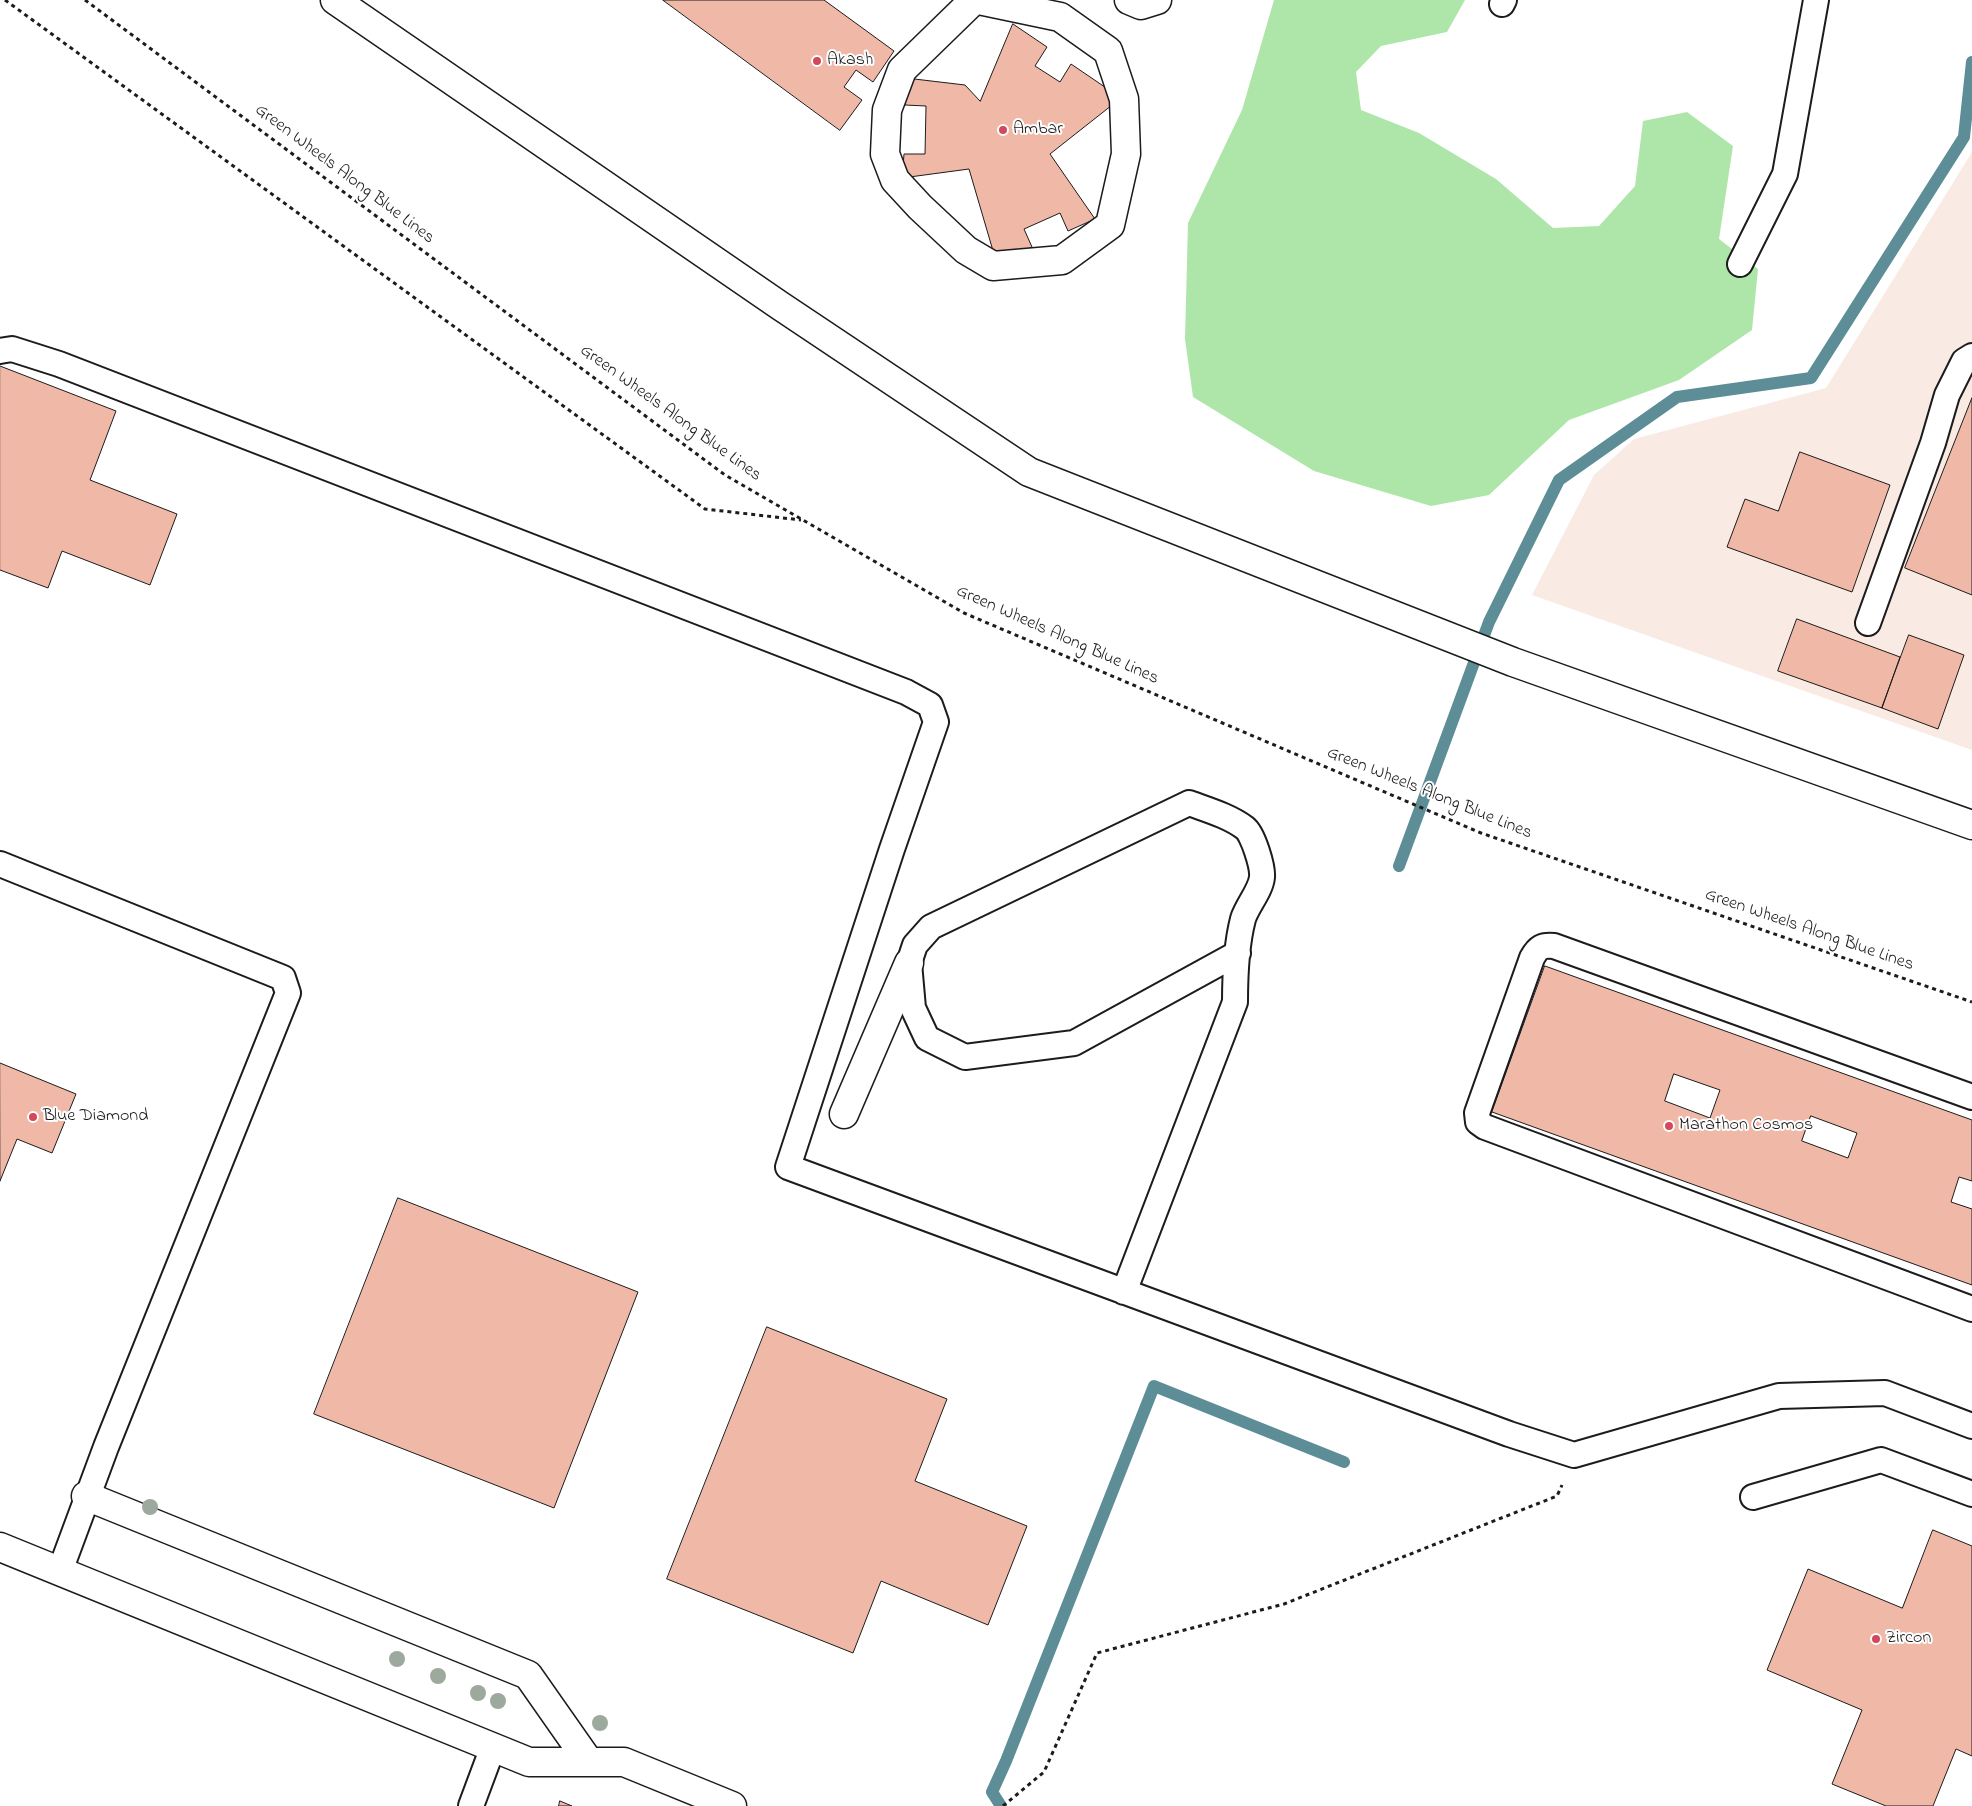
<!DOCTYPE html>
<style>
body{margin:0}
canvas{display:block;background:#fff}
</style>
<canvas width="1972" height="1806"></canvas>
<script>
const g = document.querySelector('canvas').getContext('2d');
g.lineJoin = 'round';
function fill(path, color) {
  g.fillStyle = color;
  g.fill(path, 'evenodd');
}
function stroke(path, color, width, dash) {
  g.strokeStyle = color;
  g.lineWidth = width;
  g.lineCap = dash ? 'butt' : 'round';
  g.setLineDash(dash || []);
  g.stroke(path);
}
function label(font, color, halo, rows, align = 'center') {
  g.font = font + ' "Indie Flower",sans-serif';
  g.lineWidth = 4;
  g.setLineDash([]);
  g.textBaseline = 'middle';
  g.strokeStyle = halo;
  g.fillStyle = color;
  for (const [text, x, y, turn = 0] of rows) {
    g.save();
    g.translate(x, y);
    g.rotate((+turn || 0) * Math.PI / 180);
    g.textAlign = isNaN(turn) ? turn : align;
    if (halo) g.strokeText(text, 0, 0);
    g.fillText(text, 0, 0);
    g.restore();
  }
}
fill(new Path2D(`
 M 1972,152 L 1972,750 L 1532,595 L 1594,475 L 1634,439 L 1826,388 Z`), '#faeae4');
fill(new Path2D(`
 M 1274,0 L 1465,0 L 1447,32 L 1381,46 L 1356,72 L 1361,110 L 1419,133 L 1496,179 L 1553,228 L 1599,226 L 1635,186 L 1643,121 L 1687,112 L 1733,146 L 1719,239 L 1758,269 L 1752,330 L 1679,380 L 1569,420 L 1489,495 L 1431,506 L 1314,471 L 1193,397 L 1185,339 L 1188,223 L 1242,110 Z`), '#aee6aa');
stroke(new Path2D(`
 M 1399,866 L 1489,622 L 1559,480 L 1677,397 L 1811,378 L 1964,137 L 1972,62
 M 1001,1806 L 992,1792 L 1006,1761 L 1154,1386 L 1344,1462`), '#5d8d96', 12);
const building = new Path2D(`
 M 663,0 L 824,0 L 894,51 L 873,82 L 856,70 L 844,87 L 862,100 L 840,130 Z
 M 1013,24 L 1047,47 L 1035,66 L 1060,82 L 1071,64 L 1121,98 L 1050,154 L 1095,219 L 1068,231 L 1060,213 L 1024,229 L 1032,247 L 1000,262 L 996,261 L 969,169 L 902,178 L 904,154 L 925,154 L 926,106 L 905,105 L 906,78 L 965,85 L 980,101 Z
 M 0,366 L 116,411 L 90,480 L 177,514 L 150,585 L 62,551 L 48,588 L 0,570 Z
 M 1972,398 L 1972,595 L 1905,568 Z
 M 1800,452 L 1890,485 L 1852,592 L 1727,547 L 1745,499 L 1778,511 Z
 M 1797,619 L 1900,657 L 1882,708 L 1778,671 Z
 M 1909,635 L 1964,655 L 1938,729 L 1882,708 Z
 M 1545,966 L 1972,1120 L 1972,1181 L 1959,1177 L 1951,1202 L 1972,1209 L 1972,1285 L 1492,1112 ZM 1674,1074 L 1720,1090 L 1710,1118 L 1665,1101 ZM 1811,1116 L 1857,1133 L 1848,1158 L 1802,1141 Z
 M 0,1063 L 76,1094 L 52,1153 L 17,1139 L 0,1181 Z
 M 398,1198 L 638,1292 L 554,1508 L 314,1414 Z
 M 767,1327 L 947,1399 L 915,1481 L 1027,1526 L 988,1625 L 881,1581 L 853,1653 L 667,1579 Z
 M 1933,1530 L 1972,1546 L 1972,1756 L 1956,1749 L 1933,1806 L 1886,1806 L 1832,1784 L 1862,1710 L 1767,1670 L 1808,1569 L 1902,1608 Z
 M 560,1801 L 572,1806 L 559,1806 Z`);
fill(building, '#f0b8a6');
stroke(building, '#1c1c1c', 1);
const lane = new Path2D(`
 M 1502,4 L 1504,0
 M 1740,264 L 1785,174 L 1816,0
 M 0,351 L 12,349 L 59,364 L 906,692 L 930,705 L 936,722 L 892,849 L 788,1167 L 1509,1434 L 1574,1455 L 1779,1396 L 1885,1393 L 1972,1426
 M 1868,623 L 1933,443 L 1947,395 L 1964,361 L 1972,356
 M 0,864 L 283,978 L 288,993 L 106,1447 L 60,1571
 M 1972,1097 L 1554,946 C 1542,945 1538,947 1532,958 L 1477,1113 L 1478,1122 L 1485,1127 L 1972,1309
 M 1124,1292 L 1235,1002 C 1235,975 1236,946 1243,919 C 1247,906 1261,890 1262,877 C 1263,867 1253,834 1245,828 C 1229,816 1208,810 1189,803 L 931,927 L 915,945 L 909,963 L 913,1008 L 927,1038 L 965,1057 L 1074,1043 L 1238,953
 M 1753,1497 L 1881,1460 L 1972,1494
 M 471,1806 L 493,1747`);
const street = new Path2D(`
 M 335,0 L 779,305 L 1029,472 L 1513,662 L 1972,825
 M 974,0 L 902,70 L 887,110 L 885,154 L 895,180 L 920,207 L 966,250 L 993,266 L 1062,260 L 1110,225 L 1126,154 L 1124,99 L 1108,51 L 1060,17 L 979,0
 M 1129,0 L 1141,5 L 1157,0
 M 844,1114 L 909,963
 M 86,1496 L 528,1675 L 589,1762
 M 0,1547 L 529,1762 L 624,1762 L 732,1806`);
stroke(lane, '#1c1c1c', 28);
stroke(street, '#1c1c1c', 31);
stroke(new Path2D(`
 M 5,0 L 705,509 L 801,520
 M 85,0 L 725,475 L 964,613 L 1481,833 L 1972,1002
 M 1003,1806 L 1044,1772 L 1097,1653 L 1284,1604 L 1557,1496 L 1562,1485`), '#1c1c1c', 3, [4, 4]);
stroke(lane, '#fff', 24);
stroke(street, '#fff', 28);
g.fillStyle = '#9ea99e';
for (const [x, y] of [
 [150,1507],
 [397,1659],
 [438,1676],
 [478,1693],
 [498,1701],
 [600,1723]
]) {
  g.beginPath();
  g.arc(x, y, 8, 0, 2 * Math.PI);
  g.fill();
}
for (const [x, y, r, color] of [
 [817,61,5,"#d1495b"],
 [1003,130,5,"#d1495b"],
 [33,1117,5,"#d1495b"],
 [1669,1126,5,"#d1495b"],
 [1876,1639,5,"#d1495b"]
]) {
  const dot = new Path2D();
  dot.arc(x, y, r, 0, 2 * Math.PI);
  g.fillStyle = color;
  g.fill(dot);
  stroke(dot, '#fff', 2);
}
label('18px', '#1c1c1c', '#fff', [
 ["Akash",827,61],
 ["Ambar",1013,130],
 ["Blue Diamond",43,1117],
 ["Marathon Cosmos",1679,1126],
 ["Zircon",1886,1639]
], 'left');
label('18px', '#1c1c1c', '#fff', [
 ["Green Wheels Along Blue Lines",344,175,37],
 ["Green Wheels Along Blue Lines",670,414,36],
 ["Green Wheels Along Blue Lines",1057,636,24],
 ["Green Wheels Along Blue Lines",1429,794,22],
 ["Green Wheels Along Blue Lines",1809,931,19]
]);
</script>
